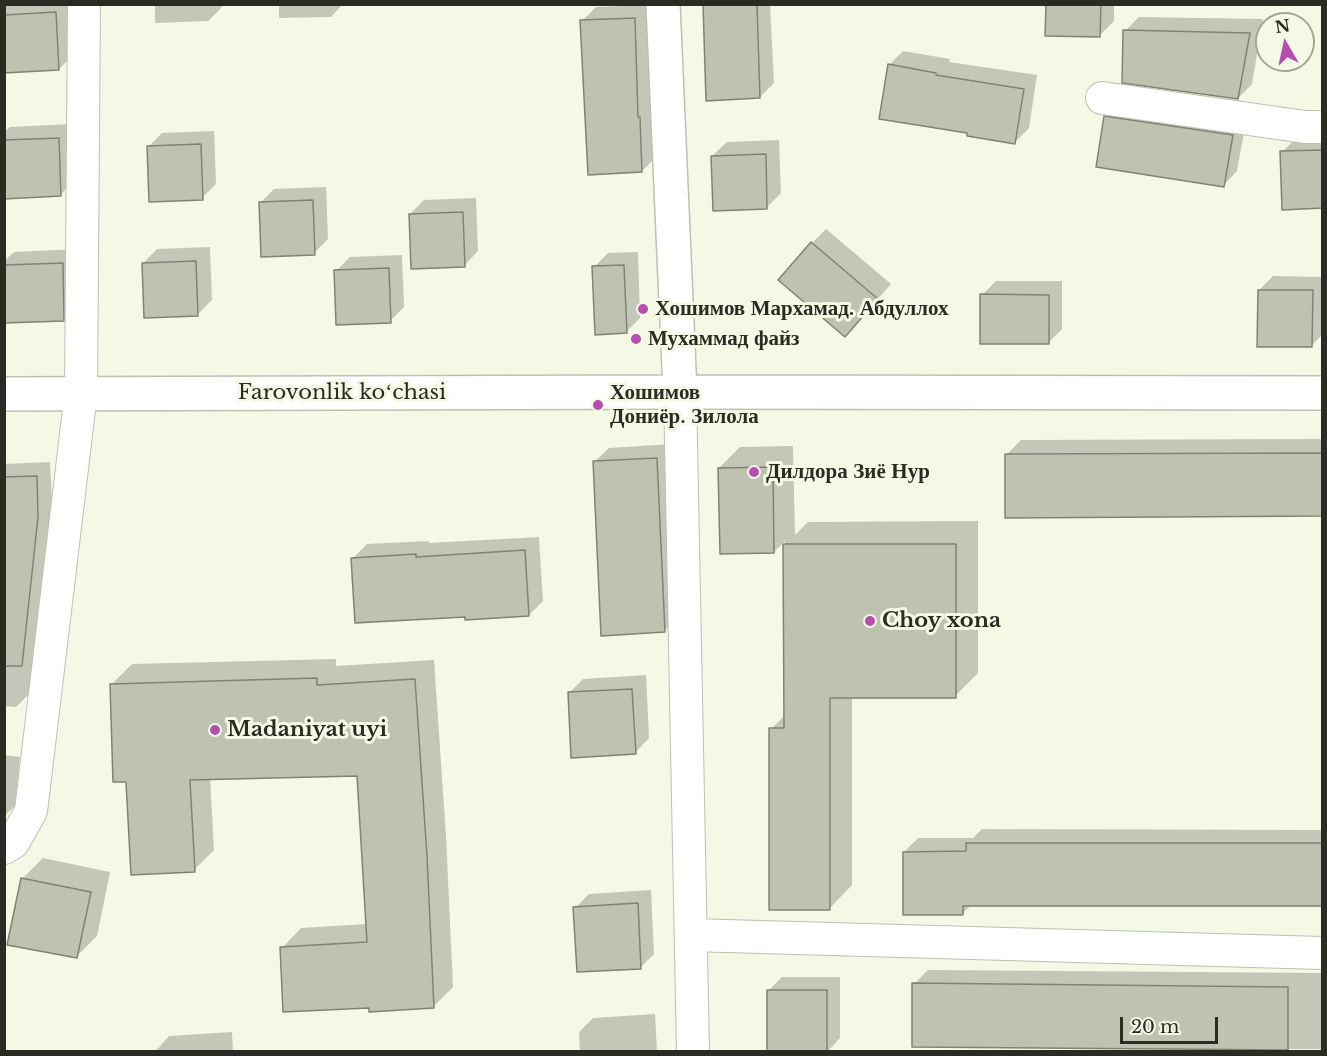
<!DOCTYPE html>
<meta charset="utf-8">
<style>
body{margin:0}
#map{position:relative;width:1327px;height:1056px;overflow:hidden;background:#f3f9e5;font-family:"Libre Baskerville",serif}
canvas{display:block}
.frame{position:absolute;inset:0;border:6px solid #2a2c24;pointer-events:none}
.north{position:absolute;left:1255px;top:12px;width:60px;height:60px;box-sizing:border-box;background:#f3f9e5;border:2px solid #a3a798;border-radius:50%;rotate:351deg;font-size:16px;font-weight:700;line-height:24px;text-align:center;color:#2a2c24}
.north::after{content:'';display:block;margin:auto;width:21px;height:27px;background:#b64eb0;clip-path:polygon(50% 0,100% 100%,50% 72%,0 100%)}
.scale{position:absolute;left:1120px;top:1017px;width:98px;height:27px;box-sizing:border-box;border:3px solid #2a2c24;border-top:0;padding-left:8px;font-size:18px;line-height:21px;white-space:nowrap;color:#2a2c24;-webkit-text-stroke:4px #f3f9e5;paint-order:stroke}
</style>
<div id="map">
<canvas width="1327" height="1056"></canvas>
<div class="frame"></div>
<div class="north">N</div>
<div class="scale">20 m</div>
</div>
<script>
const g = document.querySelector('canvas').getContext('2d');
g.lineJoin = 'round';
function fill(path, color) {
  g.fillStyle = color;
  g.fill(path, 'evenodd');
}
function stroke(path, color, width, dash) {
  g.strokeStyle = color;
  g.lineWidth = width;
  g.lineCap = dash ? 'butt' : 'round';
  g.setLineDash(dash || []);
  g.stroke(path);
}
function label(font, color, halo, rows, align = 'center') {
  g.font = font + ' "Libre Baskerville",serif';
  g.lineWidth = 6;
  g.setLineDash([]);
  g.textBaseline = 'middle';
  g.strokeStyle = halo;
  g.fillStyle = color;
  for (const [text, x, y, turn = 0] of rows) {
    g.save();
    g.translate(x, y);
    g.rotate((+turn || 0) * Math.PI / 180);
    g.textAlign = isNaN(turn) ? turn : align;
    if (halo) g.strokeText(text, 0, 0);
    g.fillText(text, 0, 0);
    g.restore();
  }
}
fill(new Path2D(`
 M 70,4 L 73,55 L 59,69 L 4,71 L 4,5 Z
 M 155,4 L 222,4 L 222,7 L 208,21 L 155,23 Z
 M 279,4 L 343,4 L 331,17 L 279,18 Z
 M 703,4 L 770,4 L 774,83 L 760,97 Z
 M 1047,4 L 1114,4 L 1114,21 L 1100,35 Z
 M 648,5 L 656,157 L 642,171 L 582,21 L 596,7 Z
 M 1139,17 L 1263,19 L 1252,84 L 1238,98 L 1125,31 Z
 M 903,51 L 950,59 L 949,62 L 1037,75 L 1029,128 L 1015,142 L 969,132 L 889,65 Z
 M 1119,103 L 1246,121 L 1237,171 L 1223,186 L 1105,117 Z
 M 72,124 L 75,180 L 61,194 L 4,197 L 4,132 L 10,127 Z
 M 214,131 L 216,184 L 202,198 L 148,147 L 162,133 Z
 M 1322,137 L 1322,207 L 1282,152 L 1296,138 Z
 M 779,140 L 781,193 L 767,207 L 712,156 L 727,142 Z
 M 326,187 L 328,239 L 314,253 L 260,203 L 274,189 Z
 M 476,198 L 478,251 L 464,266 L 410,214 L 424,200 Z
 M 826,229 L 891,284 L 859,321 L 812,243 Z
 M 210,247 L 212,300 L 198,314 L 143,263 L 157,249 Z
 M 77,249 L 77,305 L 63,319 L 4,322 L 4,261 L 14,252 Z
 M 638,252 L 640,318 L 626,332 L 594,267 L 608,253 Z
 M 402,255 L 404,307 L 390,321 L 336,271 L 350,257 Z
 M 1273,276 L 1322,277 L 1322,335 L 1311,346 L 1259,290 Z
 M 996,281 L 1062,281 L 1062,329 L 1048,343 L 982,295 Z
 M 1322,439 L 1322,515 L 1007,454 L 1021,440 Z
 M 671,444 L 679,617 L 664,631 L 594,462 L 609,448 Z
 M 793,446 L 795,535 L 808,522 L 978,521 L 978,673 L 955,696 L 852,697 L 852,885 L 829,909 L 771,729 L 785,715 L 785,541 L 774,552 L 719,468 L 740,447 Z
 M 50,462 L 52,502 L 30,693 L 16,707 L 4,706 L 4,464 Z
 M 539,537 L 543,601 L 529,615 L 466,615 L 353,558 L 367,544 L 429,541 L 429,543 Z
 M 336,659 L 336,666 L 434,660 L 446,836 L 453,987 L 433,1007 L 370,1006 L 282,948 L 301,928 L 367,924 L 358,774 L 210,778 L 214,850 L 194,870 L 127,780 L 112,684 L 132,664 Z
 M 646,675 L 649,738 L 635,753 L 569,693 L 583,679 Z
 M 4,755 L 20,757 L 15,806 L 4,816 Z
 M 982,829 L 1322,830 L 1322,906 L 971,905 L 962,914 L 904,852 L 918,838 L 973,838 Z
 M 43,858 L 110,872 L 97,936 L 76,957 L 22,879 Z
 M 651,890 L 654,954 L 640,968 L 575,908 L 589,894 Z
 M 928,970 L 1322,973 L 1322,1049 L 1230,1049 L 914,984 Z
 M 782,977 L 840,977 L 840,1038 L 827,1052 L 768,991 Z
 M 655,1014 L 657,1052 L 580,1052 L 579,1032 L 593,1018 Z
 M 232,1032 L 233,1052 L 155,1052 L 169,1036 Z`), '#0003');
const building = new Path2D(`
 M 703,4 L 757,4 L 760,98 L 706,101 Z
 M 1046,4 L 1101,4 L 1100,37 L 1045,36 Z
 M 56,12 L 59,70 L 4,73 L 4,15 Z
 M 635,18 L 638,117 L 640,117 L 642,172 L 588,175 L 580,20 Z
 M 1123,30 L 1250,33 L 1238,99 L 1122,83 Z
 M 888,64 L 936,73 L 936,75 L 1024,89 L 1015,144 L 967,136 L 967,133 L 879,119 Z
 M 1104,116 L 1233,135 L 1224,187 L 1096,167 Z
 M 59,138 L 61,196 L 4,199 L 4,140 Z
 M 201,144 L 203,200 L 149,202 L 147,146 Z
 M 1323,150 L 1323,208 L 1282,210 L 1280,151 Z
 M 766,154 L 767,209 L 713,211 L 711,156 Z
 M 313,200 L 315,255 L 261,257 L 259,202 Z
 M 463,212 L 465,267 L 411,269 L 409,214 Z
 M 811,242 L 878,299 L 845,337 L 778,280 Z
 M 196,261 L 198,316 L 144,318 L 142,263 Z
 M 63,263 L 64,321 L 4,323 L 4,265 Z
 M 624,265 L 627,333 L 595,335 L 592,266 Z
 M 389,268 L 391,323 L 336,325 L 334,270 Z
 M 1258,290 L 1313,290 L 1312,347 L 1257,347 Z
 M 980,294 L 1049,295 L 1049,344 L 980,344 Z
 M 1323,453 L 1323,516 L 1005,518 L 1005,454 Z
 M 657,458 L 665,632 L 601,636 L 593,461 Z
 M 773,467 L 774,553 L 720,554 L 718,468 Z
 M 37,476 L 38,517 L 22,666 L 4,666 L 4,477 Z
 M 783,544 L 956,544 L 956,698 L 830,698 L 830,910 L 769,910 L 769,728 L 784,728 Z
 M 525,550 L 529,616 L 465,620 L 465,617 L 355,623 L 351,558 L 416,554 L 416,557 Z
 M 317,678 L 317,685 L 415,679 L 427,856 L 434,1008 L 369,1012 L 369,1008 L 283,1012 L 280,947 L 367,942 L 357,776 L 190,780 L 195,872 L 131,875 L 126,782 L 113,782 L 110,684 Z
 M 632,689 L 636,754 L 571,758 L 568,692 Z
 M 966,843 L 1323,843 L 1323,906 L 963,906 L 963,915 L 903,915 L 903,852 L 966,851 Z
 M 21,878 L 91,892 L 77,958 L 7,945 Z
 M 638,903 L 641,969 L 577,972 L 573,907 Z
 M 912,983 L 1288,987 L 1288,1050 L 912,1047 Z
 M 767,990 L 827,990 L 827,1052 L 767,1052 Z`);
fill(building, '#bdc3b0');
stroke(building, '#7f8472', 1.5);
const minor = new Path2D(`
 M 1102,98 L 1305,127 L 1322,127
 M 680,392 L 693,1052
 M 4,848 L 13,843 L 31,811 L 81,393 L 84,4
 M 691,935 L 1322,953`);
const tertiary = new Path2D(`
 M 663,4 L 680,392
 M 4,394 L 680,392 L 1322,393`);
stroke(minor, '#bcc2af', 34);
stroke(tertiary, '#bcc2af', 36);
stroke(minor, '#fff', 32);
stroke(tertiary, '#fff', 33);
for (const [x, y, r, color] of [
 [643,309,6,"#b64eb0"],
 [636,339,6,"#b64eb0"],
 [598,405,6,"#b64eb0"],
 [754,472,6,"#b64eb0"],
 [870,621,6,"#b64eb0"],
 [215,730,6,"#b64eb0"]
]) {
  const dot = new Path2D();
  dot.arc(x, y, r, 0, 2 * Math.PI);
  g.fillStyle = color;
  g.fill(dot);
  stroke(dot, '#f3f9e5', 2);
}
label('bold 21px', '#2a2c24', '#f3f9e5', [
 ["Хошимов Мархамад. Абдуллох",655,309],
 ["Мухаммад файз",648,339],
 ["Хошимов",610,393],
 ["Дониёр. Зилола",610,417],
 ["Дилдора Зиё Нур",766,472],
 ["Choy xona",882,621],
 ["Madaniyat uyi",227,730]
], 'left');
label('21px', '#2a2c24', '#f3f9e5', [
 ["Farovonlik koʻchasi",342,393]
]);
</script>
